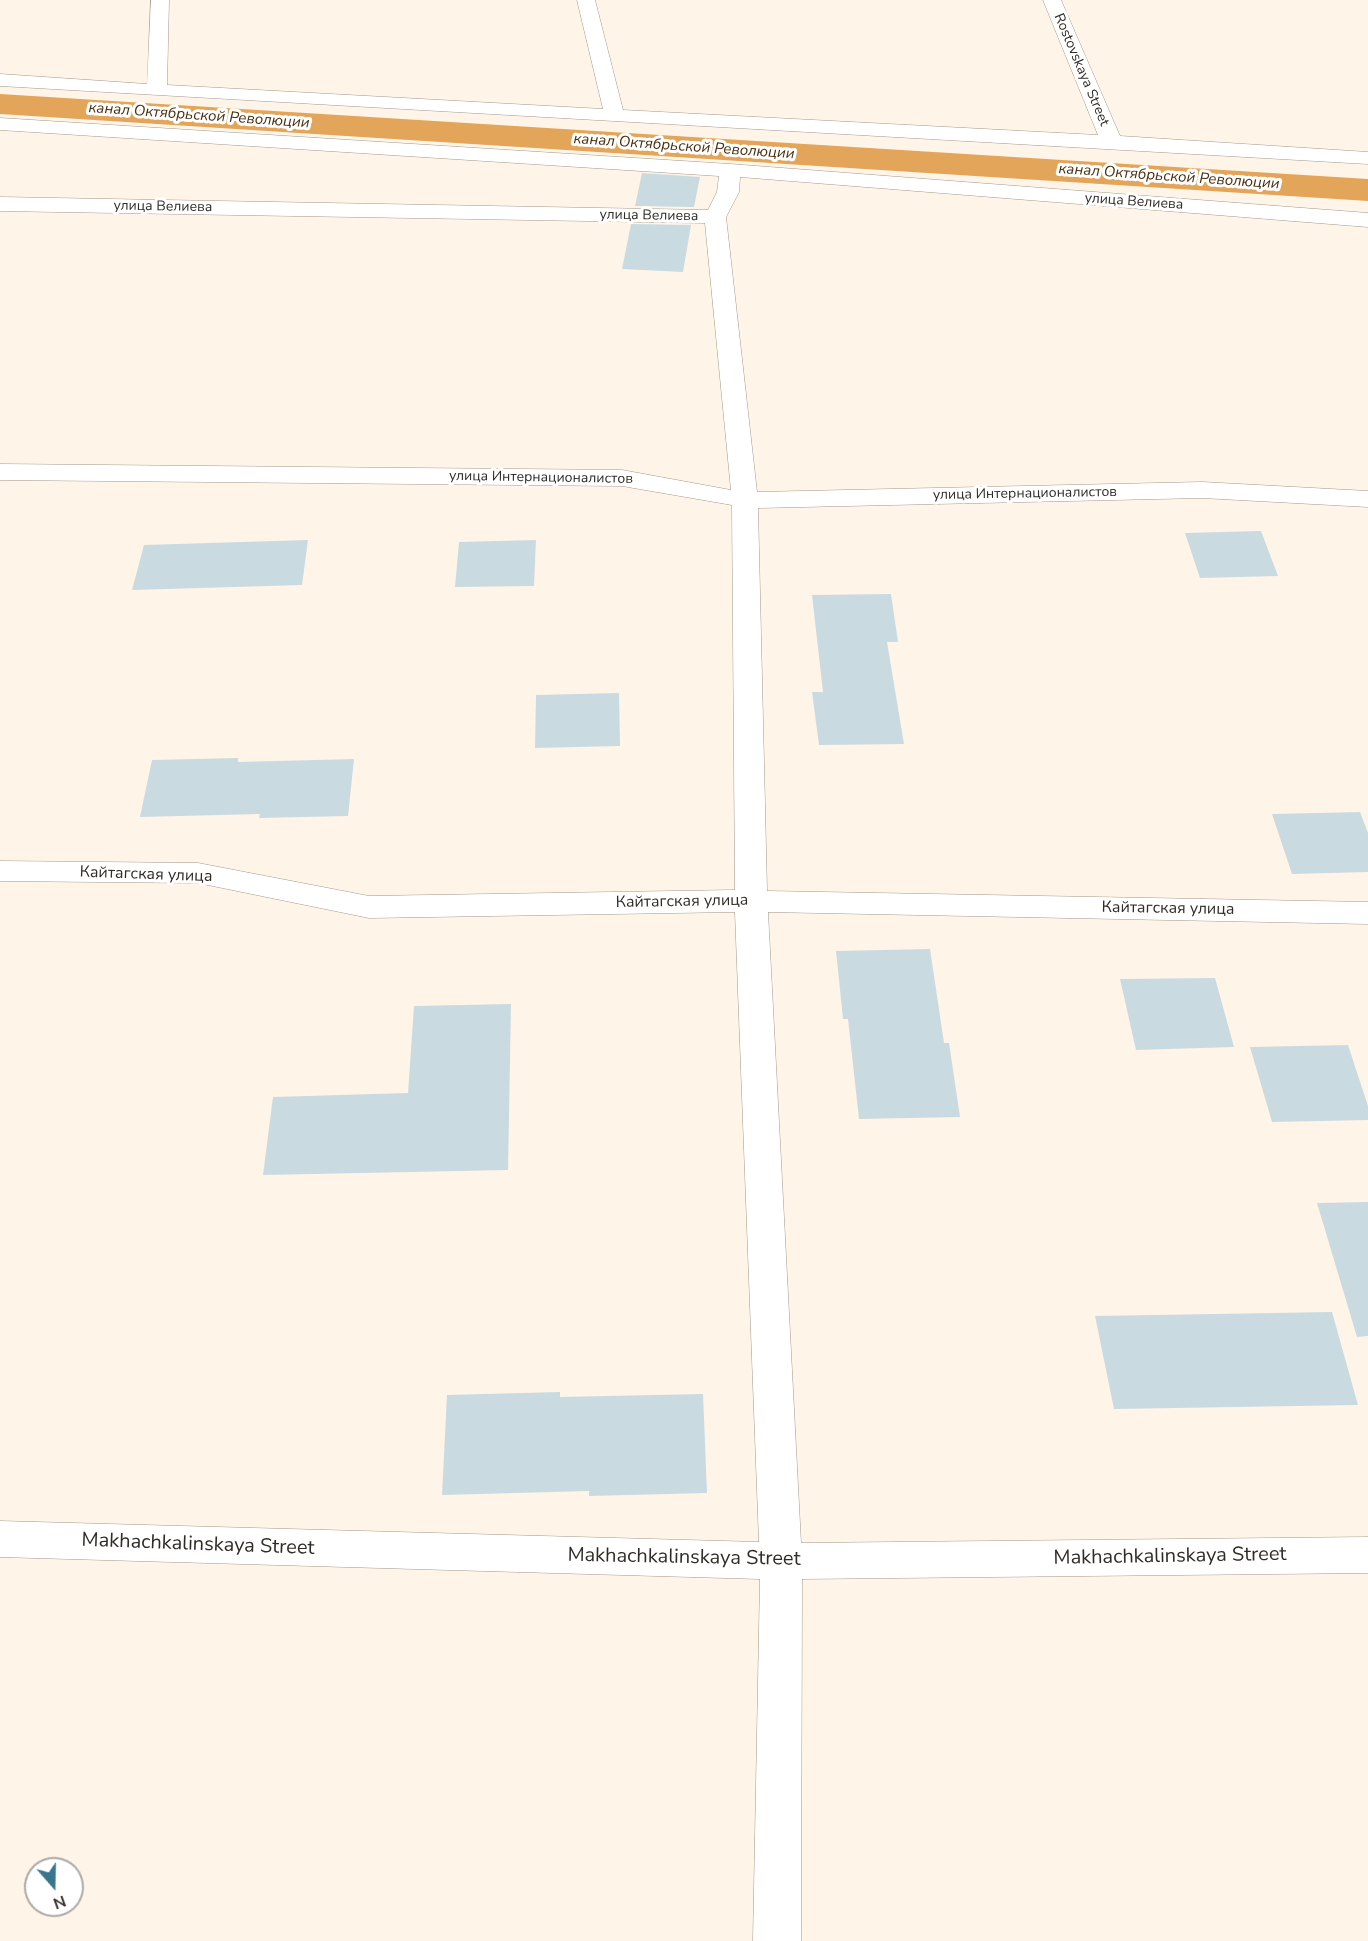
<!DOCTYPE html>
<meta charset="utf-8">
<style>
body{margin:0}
#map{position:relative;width:1368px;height:1941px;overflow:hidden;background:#fff4e8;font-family:"Nunito Sans",sans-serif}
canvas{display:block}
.north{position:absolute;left:24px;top:1857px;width:60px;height:60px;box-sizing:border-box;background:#fff;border:2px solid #acaaa8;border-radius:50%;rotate:160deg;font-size:16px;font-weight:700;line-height:24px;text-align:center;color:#2f2b26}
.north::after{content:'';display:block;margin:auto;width:21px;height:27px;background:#3a758d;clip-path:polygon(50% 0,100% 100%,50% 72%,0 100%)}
</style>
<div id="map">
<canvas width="1368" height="1941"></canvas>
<div class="north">N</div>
</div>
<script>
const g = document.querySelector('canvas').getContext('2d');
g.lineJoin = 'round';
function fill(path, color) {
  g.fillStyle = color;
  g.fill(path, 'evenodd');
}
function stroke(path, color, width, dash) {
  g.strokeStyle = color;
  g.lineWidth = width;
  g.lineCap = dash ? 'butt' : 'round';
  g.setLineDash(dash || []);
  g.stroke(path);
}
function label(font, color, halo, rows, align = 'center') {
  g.font = font + ' "Nunito Sans",sans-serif';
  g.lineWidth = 6;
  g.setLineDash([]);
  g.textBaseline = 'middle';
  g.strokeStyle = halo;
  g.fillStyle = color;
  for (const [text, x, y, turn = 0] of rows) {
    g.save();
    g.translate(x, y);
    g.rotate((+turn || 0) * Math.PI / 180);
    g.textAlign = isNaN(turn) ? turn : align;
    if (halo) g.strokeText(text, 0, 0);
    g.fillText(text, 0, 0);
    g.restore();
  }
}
fill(new Path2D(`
 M 0,94 L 1368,179 L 1368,201 L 0,114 Z`), '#e3a559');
fill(new Path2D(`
 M 642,173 L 700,177 L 694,207 L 635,206 Z
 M 631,224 L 691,225 L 683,272 L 622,269 Z
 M 1261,531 L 1278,576 L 1200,578 L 1185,533 Z
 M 308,540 L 302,585 L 132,590 L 144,545 Z
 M 536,540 L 534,586 L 455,587 L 459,542 Z
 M 891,594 L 898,642 L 887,642 L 904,744 L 819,745 L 812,692 L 823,692 L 812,595 Z
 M 619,693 L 620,746 L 535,748 L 536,695 Z
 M 238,758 L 238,762 L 354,759 L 348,816 L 259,818 L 260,814 L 140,817 L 152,760 Z
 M 1360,812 L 1368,833 L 1368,872 L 1292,874 L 1272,814 Z
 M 930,949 L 944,1043 L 949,1043 L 960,1117 L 859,1119 L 848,1019 L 843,1019 L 836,951 Z
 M 1215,978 L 1234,1047 L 1136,1050 L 1120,979 Z
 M 511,1004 L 508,1170 L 263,1175 L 273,1097 L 408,1093 L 414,1006 Z
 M 1348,1045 L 1368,1106 L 1368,1120 L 1272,1122 L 1250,1047 Z
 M 1368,1202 L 1368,1336 L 1357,1337 L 1317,1203 Z
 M 1332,1312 L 1358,1405 L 1114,1409 L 1095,1316 Z
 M 560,1392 L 560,1397 L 703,1394 L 707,1493 L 589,1496 L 589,1491 L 442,1495 L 447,1395 Z`), '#cadae1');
const minor = new Path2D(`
 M 151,0 L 169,0 L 167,85 L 603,109 L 577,0 L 595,0 L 623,110 L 1098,135 L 1043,0 L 1061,0 L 1120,136 L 1368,152 L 1368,164 L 0,86 L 0,74 L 147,84 Z
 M 0,118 L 730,164 L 1368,213 L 1368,227 L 740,177 L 739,192 L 726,217 L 757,492 L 1202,482 L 1368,491 L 1368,507 L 1202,498 L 758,508 L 767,891 L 1368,902 L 1368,924 L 768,912 L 801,1543 L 1368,1537 L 1368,1573 L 802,1579 L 801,1941 L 753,1941 L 760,1579 L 0,1557 L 0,1521 L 759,1542 L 735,912 L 369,918 L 198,883 L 0,881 L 0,861 L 198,863 L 369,896 L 735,890 L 732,505 L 622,486 L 0,480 L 0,464 L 622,470 L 731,490 L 705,223 L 0,211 L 0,197 L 708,210 L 717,192 L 719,176 L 0,130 Z`);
stroke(minor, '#a3988d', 1);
fill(minor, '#fff');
label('14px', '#2f2b26', '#fff', [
 ["Rostovskaya Street",1081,70,67],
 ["улица Велиева",1134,202,4],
 ["улица Велиева",163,207,1],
 ["улица Велиева",649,216,1],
 ["улица Интернационалистов",541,478,1],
 ["улица Интернационалистов",1025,494,-1]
]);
label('italic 15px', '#492f0f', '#fff', [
 ["канал Октябрьской Революции",199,116,4],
 ["канал Октябрьской Революции",684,147,4],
 ["канал Октябрьской Революции",1169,177,4]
]);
label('16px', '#2f2b26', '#fff', [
 ["Кайтагская улица",146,875,2],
 ["Кайтагская улица",682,902,-1],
 ["Кайтагская улица",1168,909,1]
]);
label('20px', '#2f2b26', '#fff', [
 ["Makhachkalinskaya Street",198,1545,2],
 ["Makhachkalinskaya Street",1170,1557,-1],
 ["Makhachkalinskaya Street",684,1558,1]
]);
</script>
